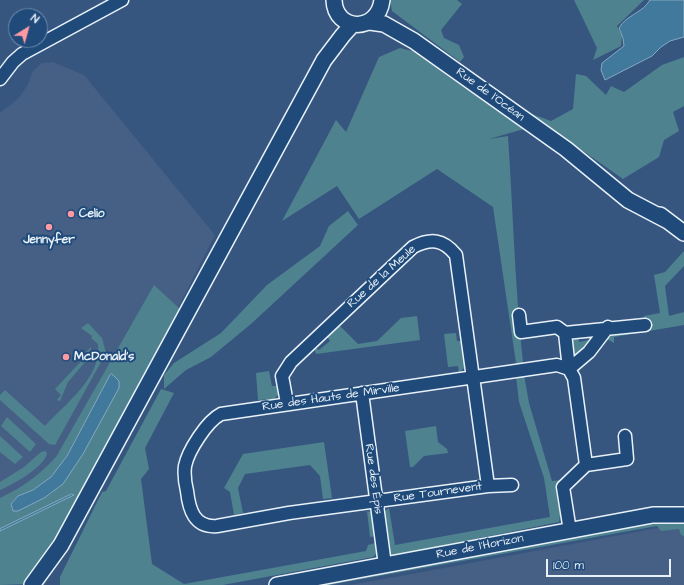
<!DOCTYPE html>
<meta charset="utf-8">
<style>
body{margin:0}
#map{position:relative;width:684px;height:585px;overflow:hidden;background:#365680;font-family:"Architects Daughter",sans-serif}
canvas{display:block}
.north{position:absolute;left:8px;top:8px;width:40px;height:40px;box-sizing:border-box;background:#1f4a7a;border:1px solid #6f8dac;border-radius:50%;rotate:37deg;font-size:11px;font-weight:700;line-height:16px;text-align:center;color:#e8f1f8}
.north::after{content:'';display:block;margin:auto;width:14px;height:18px;background:#ff9aa2;clip-path:polygon(50% 0,100% 100%,50% 72%,0 100%)}
.scale{position:absolute;left:546px;top:559px;width:125px;height:18px;box-sizing:border-box;border:2px solid #e8f1f8;border-top:0;padding-left:5px;font-size:12px;line-height:14px;white-space:nowrap;color:#e8f1f8;-webkit-text-stroke:3px #1f4a7a;paint-order:stroke}
</style>
<div id="map">
<canvas width="684" height="585"></canvas>
<div class="north">N</div>
<div class="scale">100 m</div>
</div>
<script>
const g = document.querySelector('canvas').getContext('2d');
g.lineJoin = 'round';
function fill(path, color) {
  g.fillStyle = color;
  g.fill(path, 'evenodd');
}
function stroke(path, color, width, dash) {
  g.strokeStyle = color;
  g.lineWidth = width;
  g.lineCap = dash ? 'butt' : 'round';
  g.setLineDash(dash || []);
  g.stroke(path);
}
function label(font, color, halo, rows, align = 'center') {
  g.font = font + ' "Architects Daughter",sans-serif';
  g.lineWidth = 4;
  g.setLineDash([]);
  g.textBaseline = 'middle';
  g.strokeStyle = halo;
  g.fillStyle = color;
  for (const [text, x, y, turn = 0] of rows) {
    g.save();
    g.translate(x, y);
    g.rotate((+turn || 0) * Math.PI / 180);
    g.textAlign = isNaN(turn) ? turn : align;
    if (halo) g.strokeText(text, 0, 0);
    g.fillText(text, 0, 0);
    g.restore();
  }
}
fill(new Path2D(`
 M 53,62 L 84,75 L 215,235 L 105,451 L 0,581 L 0,113 L 19,98 L 28,84 L 33,71 L 42,63 Z
 M 684,523 L 684,585 L 350,585 L 412,574 Z`), '#465f84');
fill(new Path2D(`
 M 390,0 L 457,0 L 462,4 L 441,30 L 444,38 L 459,45 L 464,57 L 460,62 L 392,11 Z
 M 574,0 L 644,0 L 617,26 L 622,36 L 621,46 L 593,60 L 597,48 Z
 M 400,48 L 416,52 L 446,75 L 524,129 L 489,139 L 508,136 C 513,211 515,287 523,363 L 516,363 L 493,207 L 437,169 L 359,219 L 337,186 L 282,221 L 336,120 L 346,132 L 379,57 Z
 M 684,57 L 684,106 L 673,112 L 679,131 L 664,140 L 659,157 L 623,179 L 529,113 L 551,121 L 573,109 L 576,74 L 586,76 L 606,95 L 611,86 L 624,92 L 662,65 Z
 M 348,211 L 358,225 L 251,324 L 211,357 L 186,370 L 164,389 L 164,375 L 174,363 L 221,333 L 267,285 L 320,246 L 329,226 Z
 M 684,251 L 684,266 L 665,286 L 669,316 L 684,312 L 684,325 L 614,337 L 614,343 L 607,339 L 607,336 L 622,329 L 647,328 L 644,316 L 660,313 L 654,275 L 665,272 Z
 M 154,285 L 180,309 L 60,533 L 29,584 L 0,585 L 0,498 C 23,487 38,476 56,457 ZM 112,374 L 83,454 L 52,493 L 18,511 L 11,508 L 12,502 L 18,496 L 33,490 L 51,477 L 67,456 L 110,375 Z
 M 417,316 L 420,340 L 316,354 L 314,347 L 319,350 L 330,341 L 326,335 L 338,324 L 358,344 L 377,341 L 401,318 Z
 M 88,323 L 102,338 L 106,353 L 55,445 L 49,444 L 0,400 L 0,395 L 5,390 L 45,426 C 65,404 102,377 98,344 L 91,338 L 92,336 L 81,328 Z
 M 456,333 L 457,341 L 463,341 L 467,365 L 459,373 L 458,366 L 448,367 L 444,334 Z
 M 588,334 L 593,334 L 594,338 L 576,358 L 572,357 L 571,336 L 578,335 L 579,342 L 589,340 Z
 M 91,347 L 92,354 L 68,382 L 60,401 L 57,400 L 61,395 L 55,389 L 88,354 L 86,352 Z
 M 269,371 L 272,386 L 279,386 L 280,393 L 274,399 L 258,400 L 256,373 Z
 M 524,375 L 529,403 L 552,481 L 562,480 L 556,489 L 560,515 L 559,522 L 391,556 L 385,511 L 389,508 L 395,545 L 550,517 L 544,478 L 519,402 L 516,376 Z
 M 161,389 L 174,393 L 145,448 L 149,469 L 141,479 L 152,564 L 184,584 L 366,551 L 368,545 L 375,543 L 377,546 L 376,554 L 373,557 L 223,585 L 60,585 L 60,577 L 102,492 L 106,491 Z
 M 7,417 L 36,444 L 30,452 L 1,426 Z
 M 436,426 L 438,442 L 447,449 L 448,453 L 424,456 L 413,467 L 410,467 L 405,431 Z
 M 0,436 L 23,457 L 15,464 L 0,452 Z
 M 324,442 L 332,498 L 323,499 L 320,476 L 310,465 L 245,474 L 238,488 L 243,513 L 234,515 L 230,492 L 224,488 L 243,454 Z
 M 45,451 L 47,453 C 45,467 12,485 0,490 L 0,482 L 24,467 L 41,452 Z
 M 367,511 L 371,512 L 375,536 L 370,537 Z
 M 662,519 L 684,520 L 684,536 L 681,535 L 679,529 L 661,531 L 657,526 L 329,585 L 297,585 Z`), '#4e828f');
const water = new Path2D(`
 M 650,0 L 684,0 L 684,37 L 670,41 L 661,47 L 652,56 L 605,80 L 601,70 L 602,63 L 624,46 L 623,38 L 619,28 C 626,15 643,13 650,0 Z
 M 112,374 L 119,381 L 119,388 L 83,454 L 63,484 L 44,498 L 18,511 L 13,511 L 11,504 L 18,496 L 33,490 L 51,477 L 67,456 L 110,375 Z
 M 72,494 L 74,495 L 0,531 L 0,529 Z`);
fill(water, '#41799c');
stroke(water, '#84a9c1', 1);
const minor = new Path2D(`
 M 0,79 L 13,62 L 22,54 L 122,0
 M 519,315 L 521,332 L 557,327 L 565,333
 M 608,327 L 589,352 L 569,369 L 565,333 L 645,325
 M 362,393 L 385,565
 M 287,403 L 282,376 L 291,362 L 413,247 C 431,238 443,239 456,255 L 472,371 L 474,384 L 488,486 L 289,513 L 217,526 C 194,528 189,509 187,491 C 185,483 184,474 185,466 C 188,451 207,421 221,414 L 557,365 L 569,369 L 574,378 L 586,465 L 563,487 L 570,531
 M 586,465 L 627,459 L 625,436
 M 488,486 L 512,485`);
const major = new Path2D(`
 M 334,0 C 335,32 378,33 382,0
 M 370,22 L 384,24 L 414,41 L 566,149 L 628,200 L 668,221
 M 660,215 L 684,233
 M 32,585 L 61,545 L 324,60 L 343,35 L 353,24
 M 277,585 L 653,515 L 684,515`);
stroke(minor, '#e8f1f8', 15);
stroke(major, '#e8f1f8', 18);
stroke(minor, '#1f4a7a', 12);
stroke(major, '#1f4a7a', 15);
for (const [x, y, r, color] of [
 [71,214,4,"#ff9aa2"],
 [49,227,4,"#ff9aa2"],
 [66,357,4,"#ff9aa2"]
]) {
  const dot = new Path2D();
  dot.arc(x, y, r, 0, 2 * Math.PI);
  g.fillStyle = color;
  g.fill(dot);
  stroke(dot, '#1f4a7a', 1.5);
}
label('12px', '#e8f1f8', '#1f4a7a', [
 ["Rue de l'Océan",490,95,36],
 ["Rue de la Meule",382,277,-42],
 ["Rue des Hauts de Mirville",331,398,-8],
 ["Rue des Épis",373,479,82],
 ["Rue Tournevent",438,493,-8],
 ["Rue de l'Horizon",480,547,-11]
]);
label('bold 12px', '#e8f1f8', '#1f4a7a', [
 ["Celio",79,214],
 ["Jennyfer",49,240,"center"],
 ["McDonald's",74,357]
], 'left');
</script>
